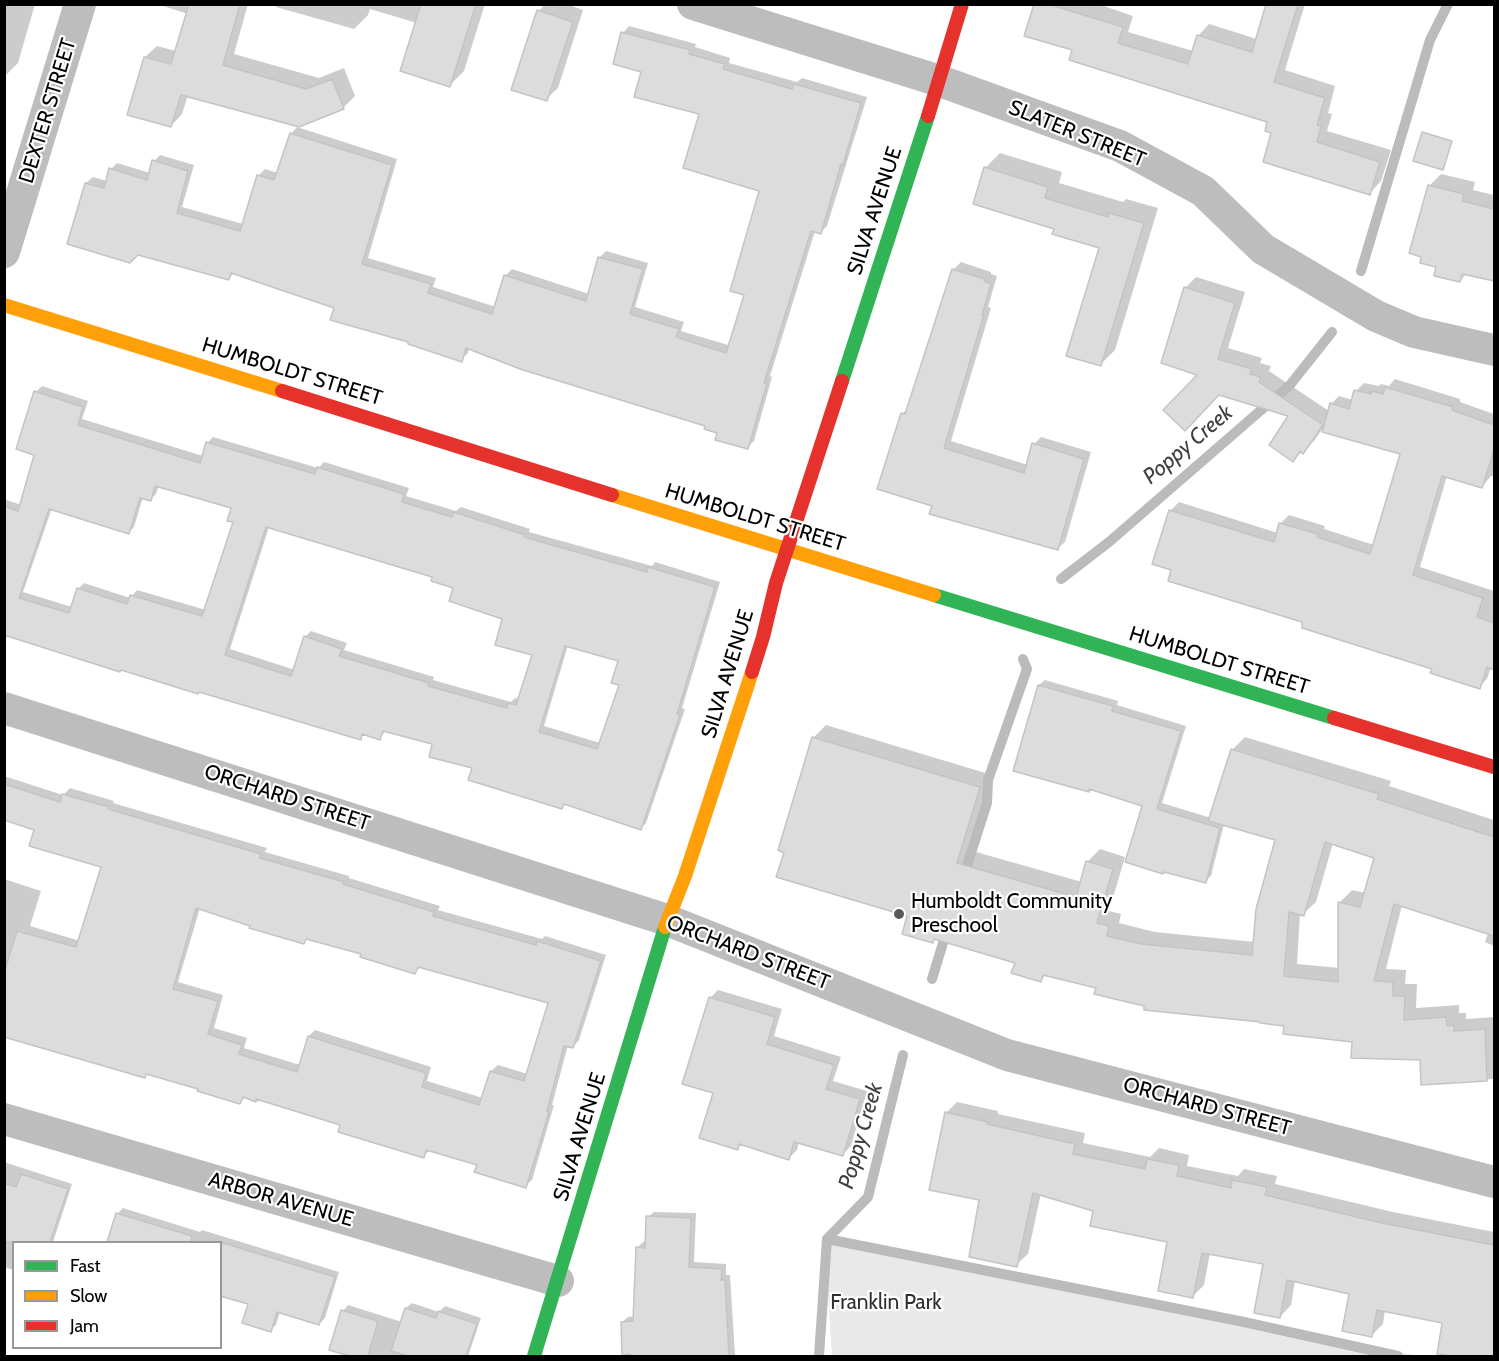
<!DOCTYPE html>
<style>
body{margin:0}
#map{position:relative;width:1499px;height:1361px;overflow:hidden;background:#fff;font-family:Cabin,sans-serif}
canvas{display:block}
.frame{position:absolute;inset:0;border:6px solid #000;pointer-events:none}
.legend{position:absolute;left:12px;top:1241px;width:210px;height:108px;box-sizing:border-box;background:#fff;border:2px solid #999;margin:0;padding:8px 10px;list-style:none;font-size:18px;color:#000}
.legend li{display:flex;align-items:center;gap:12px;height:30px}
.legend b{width:30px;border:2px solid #999}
</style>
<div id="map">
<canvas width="1499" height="1361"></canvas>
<div class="frame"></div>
<ul class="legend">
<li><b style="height:8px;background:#30b455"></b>Fast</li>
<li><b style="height:8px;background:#ff9f0a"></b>Slow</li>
<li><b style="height:8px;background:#e5322d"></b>Jam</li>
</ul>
</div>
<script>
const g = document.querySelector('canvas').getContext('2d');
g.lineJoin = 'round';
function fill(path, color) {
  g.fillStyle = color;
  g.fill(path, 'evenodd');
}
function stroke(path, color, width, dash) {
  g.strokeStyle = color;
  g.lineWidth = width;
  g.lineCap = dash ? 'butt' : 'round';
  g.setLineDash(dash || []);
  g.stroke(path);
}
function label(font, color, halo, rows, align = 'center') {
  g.font = font + ' Cabin,sans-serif';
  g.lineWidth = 4.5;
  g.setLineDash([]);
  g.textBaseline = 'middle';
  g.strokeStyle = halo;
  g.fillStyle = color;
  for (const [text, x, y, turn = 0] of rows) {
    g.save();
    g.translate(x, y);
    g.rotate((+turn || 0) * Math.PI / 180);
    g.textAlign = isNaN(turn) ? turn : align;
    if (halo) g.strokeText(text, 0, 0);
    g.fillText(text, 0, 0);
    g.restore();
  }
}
fill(new Path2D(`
 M 824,1235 L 1418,1356 L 832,1356 Z`), '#e9e9e9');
fill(new Path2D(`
 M 4,4 L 35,4 L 18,63 L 6,75 L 4,75 Z
 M 157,4 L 248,4 L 234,54 L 319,78 L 344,68 L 355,96 L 343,108 L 188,95 L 182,114 L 171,126 L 145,57 L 157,46 L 176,51 L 188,14 Z
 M 276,4 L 485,4 L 464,71 L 450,85 L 417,23 L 370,9 L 368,15 L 354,29 L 276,7 Z
 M 545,4 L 566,4 L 583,10 L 558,88 L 546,99 L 539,11 Z
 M 1035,4 L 1098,4 L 1133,16 L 1128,32 L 1193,51 L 1198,36 L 1209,24 L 1257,39 L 1268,4 L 1305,4 L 1285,70 L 1335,86 L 1328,113 L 1332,114 L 1327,131 L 1391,150 L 1381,181 L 1370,193 L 1273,132 L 1269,121 L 1073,49 Z
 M 629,26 L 696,44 L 695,47 L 730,58 L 729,63 L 797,82 L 802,78 L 867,97 L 827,226 L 821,232 L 815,231 L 770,376 L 772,377 L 754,441 L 748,447 L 707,425 L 469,348 L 468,353 L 461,360 L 410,341 L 335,307 L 234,273 L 228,279 L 86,183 L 93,177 L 107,181 L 111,169 L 117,163 L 150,173 L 154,161 L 160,155 L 194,165 L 182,207 L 243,224 L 258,176 L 265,169 L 278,173 L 291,134 L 297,127 L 397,159 L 368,258 L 436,278 L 433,287 L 496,307 L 505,276 L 512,269 L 589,294 L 600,257 L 606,251 L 648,263 L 635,307 L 684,322 L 681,331 L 728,345 L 746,294 L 761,190 L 701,113 L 642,71 L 623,33 Z
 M 1000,153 L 1062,172 L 1059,183 L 1123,202 L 1126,199 L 1158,208 L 1115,350 L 1100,365 L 1101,247 L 1056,228 L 985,168 Z
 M 1441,174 L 1475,182 L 1473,190 L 1494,195 L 1494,280 L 1467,273 L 1460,281 L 1438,266 L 1429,186 Z
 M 961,262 L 991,272 L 991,274 L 997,276 L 988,307 L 991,308 L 951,441 L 1028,465 L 1034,444 L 1041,437 L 1091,452 L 1065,542 L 1057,549 L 934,506 L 902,414 L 910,406 L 954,269 Z
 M 1196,277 L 1245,292 L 1228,348 L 1262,358 L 1260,363 L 1271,366 L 1269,371 L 1329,411 L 1331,404 L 1339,396 L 1353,400 L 1356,391 L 1364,383 L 1379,386 L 1381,384 L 1389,386 L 1395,379 L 1460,399 L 1460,402 L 1494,414 L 1494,476 L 1491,476 L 1482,487 L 1447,476 L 1420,567 L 1494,591 L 1494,667 L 1491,667 L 1487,679 L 1479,687 L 1433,668 L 1303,621 L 1173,569 L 1170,511 L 1179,502 L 1278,533 L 1281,523 L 1289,515 L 1325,526 L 1324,529 L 1374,545 L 1402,453 L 1325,425 L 1314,441 L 1293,460 L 1291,416 L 1200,374 L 1185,288 Z
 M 42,386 L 88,401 L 82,419 L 203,456 L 207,443 L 213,437 L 318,468 L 324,462 L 409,488 L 406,496 L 456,511 L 461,507 L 530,529 L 529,532 L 652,566 L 655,562 L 720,582 L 682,708 L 685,709 L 646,823 L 641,828 L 566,803 L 562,807 L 473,767 L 434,743 L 386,730 L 380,738 L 365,734 L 360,738 L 9,635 L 4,640 L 4,499 L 21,505 L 36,454 L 36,392 ZM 159,485 L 233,507 L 235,521 L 206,610 L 137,590 L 130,598 L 84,583 L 78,589 L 72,607 L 23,592 L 52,508 L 128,533 L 134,527 L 143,497 L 150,499 L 156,494 ZM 269,527 L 434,576 L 504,618 L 534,654 L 520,699 L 515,698 L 511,702 L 433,680 L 434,677 L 344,650 L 347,643 L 311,631 L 305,637 L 295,670 L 230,649 ZM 568,645 L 620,660 L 620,684 L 600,743 L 544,726 Z
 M 1045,680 L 1118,701 L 1117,705 L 1186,726 L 1162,803 L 1211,818 L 1232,750 L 1245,737 L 1391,781 L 1389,786 L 1494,820 L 1494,946 L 1485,942 L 1488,933 L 1402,905 L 1386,969 L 1406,970 L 1405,984 L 1417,984 L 1416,1008 L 1459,1005 L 1459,1013 L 1466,1013 L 1466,1019 L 1494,1017 L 1494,1079 L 1422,1083 L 1421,1059 L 1285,1025 L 1146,1005 L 1098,987 L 1047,974 L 1041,980 L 1017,962 L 936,938 L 933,942 L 909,915 L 813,738 L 826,725 L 992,775 L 969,850 L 1082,882 L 1087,862 L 1100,849 L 1125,857 L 1109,911 L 1121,914 L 1119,923 L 1155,932 L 1255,942 L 1276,839 L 1224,824 L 1211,876 L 1205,881 L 1144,805 L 1091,788 L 1088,791 L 1039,685 ZM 1333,843 L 1375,857 L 1366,893 L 1352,890 L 1339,903 L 1340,968 L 1297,964 L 1300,914 L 1303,914 L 1316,902 Z
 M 4,776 L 63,795 L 70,788 L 114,801 L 113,803 L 267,848 L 265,852 L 349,876 L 349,878 L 440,906 L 438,910 L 542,939 L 545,936 L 606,955 L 579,1040 L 573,1047 L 568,1045 L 552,1105 L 554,1105 L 532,1180 L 525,1186 L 479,1164 L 431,1149 L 423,1157 L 342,1124 L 257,1098 L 255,1100 L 246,1097 L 240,1102 L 200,1088 L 148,1073 L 144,1077 L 4,1033 L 4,879 L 41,891 L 30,926 L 80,941 L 102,866 L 36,829 L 4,819 ZM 200,908 L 304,942 L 308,938 L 363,953 L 415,972 L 421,967 L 550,1002 L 528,1074 L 498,1065 L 491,1071 L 483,1098 L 427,1081 L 431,1067 L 315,1030 L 309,1036 L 300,1065 L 244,1048 L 247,1038 L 214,1028 L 223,995 L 178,982 Z
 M 718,990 L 782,1009 L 774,1036 L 841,1057 L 833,1081 L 867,1091 L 851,1146 L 843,1154 L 799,1142 L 797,1150 L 789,1158 L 742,1143 L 737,1148 L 714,1092 L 710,998 Z
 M 957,1102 L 998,1111 L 998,1114 L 1085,1133 L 1083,1143 L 1150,1157 L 1159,1148 L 1189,1155 L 1187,1166 L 1238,1176 L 1244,1169 L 1277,1176 L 1275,1184 L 1393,1212 L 1494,1232 L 1494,1356 L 1463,1356 L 1439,1353 L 1444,1321 L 1385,1310 L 1383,1324 L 1372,1335 L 1351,1293 L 1295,1281 L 1291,1305 L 1280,1317 L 1265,1263 L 1210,1253 L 1204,1285 L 1193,1296 L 1169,1240 L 1095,1210 L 1041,1193 L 1028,1254 L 1016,1265 L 981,1199 L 946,1113 Z
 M 4,1162 L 72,1184 L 53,1242 L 14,1242 L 14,1270 L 4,1267 Z
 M 123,1208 L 200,1232 L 202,1230 L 339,1272 L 325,1318 L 319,1324 L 280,1312 L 276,1325 L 270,1330 L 250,1303 L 220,1242 L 108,1242 L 118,1213 Z
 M 654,1212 L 696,1213 L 694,1262 L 726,1264 L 726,1275 L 730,1275 L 735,1355 L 733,1356 L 624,1356 L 622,1322 L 628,1317 L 635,1316 L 637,1248 L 643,1242 L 647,1242 L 648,1217 Z
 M 412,1303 L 439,1312 L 445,1306 L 481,1318 L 468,1356 L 355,1356 L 331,1349 L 343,1311 L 348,1305 L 402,1322 L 406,1308 Z`), '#0003');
stroke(new Path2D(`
 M 1361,271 L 1430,40 L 1448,4
 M 1061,579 L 1109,542 L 1290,385 L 1332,332
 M 963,878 L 987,803 L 988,780 L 1027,669 L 1023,659
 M 932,979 L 947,930
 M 827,1239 L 1244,1322 L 1398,1356
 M 819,1356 L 827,1239 L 868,1197 L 903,1055`), '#bbb', 10);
const building = new Path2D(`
 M 189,4 L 240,4 L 223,65 L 306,89 L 332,79 L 344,109 L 299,127 L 181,95 L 171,127 L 127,115 L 144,57 L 171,64 Z
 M 421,4 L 476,4 L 450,87 L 400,71 Z
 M 1034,4 L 1048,4 L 1123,27 L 1118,43 L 1188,64 L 1197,35 L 1252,52 L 1266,4 L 1298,4 L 1274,82 L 1325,98 L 1317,125 L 1321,126 L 1317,142 L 1380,162 L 1370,195 L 1263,162 L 1271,133 L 1265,131 L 1267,122 L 1069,60 L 1072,50 L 1024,36 Z
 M 537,10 L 573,22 L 547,101 L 511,90 Z
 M 621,32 L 690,50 L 689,54 L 725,64 L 723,69 L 792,89 L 794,84 L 861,103 L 843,165 L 841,164 L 821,234 L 811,231 L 764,383 L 767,383 L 748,449 L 715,440 L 717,433 L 704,429 L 705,426 L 520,369 L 466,348 L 462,362 L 408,344 L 408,342 L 330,320 L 334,308 L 231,273 L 229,280 L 138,255 L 130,263 L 67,244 L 85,183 L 104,188 L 109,168 L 147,180 L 152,160 L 188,171 L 177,213 L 240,231 L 257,175 L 274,180 L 290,133 L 392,165 L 362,264 L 431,284 L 428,293 L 492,314 L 504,275 L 586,301 L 598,257 L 643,269 L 630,314 L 679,329 L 676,337 L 726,353 L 744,295 L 730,291 L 759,191 L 683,168 L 699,114 L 634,97 L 641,72 L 613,64 Z
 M 1422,132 L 1452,141 L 1443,170 L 1413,161 Z
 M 984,167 L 1048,187 L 1045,198 L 1108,217 L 1109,213 L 1144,223 L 1101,366 L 1066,356 L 1099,248 L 1052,234 L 1054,229 L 973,204 Z
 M 1428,185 L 1464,194 L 1462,201 L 1494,209 L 1494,281 L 1462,274 L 1460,282 L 1434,276 L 1436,267 L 1420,263 L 1421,257 L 1409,253 Z
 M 952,269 L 985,279 L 984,281 L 991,284 L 982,315 L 984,315 L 944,448 L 1024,473 L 1032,443 L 1084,459 L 1058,550 L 929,514 L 932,506 L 877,489 L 901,413 L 905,414 Z
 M 1184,287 L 1235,303 L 1218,359 L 1252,369 L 1250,374 L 1261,377 L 1259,382 L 1323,425 L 1303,454 L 1300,451 L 1293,462 L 1269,445 L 1288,416 L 1219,395 L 1185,431 L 1163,410 L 1197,375 L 1161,363 Z
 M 1385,387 L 1453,407 L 1452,410 L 1494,425 L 1494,450 L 1482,488 L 1442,476 L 1413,575 L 1483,598 L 1477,617 L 1494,623 L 1494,670 L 1487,667 L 1480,689 L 1430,673 L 1432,669 L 1302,628 L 1302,622 L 1168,581 L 1171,570 L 1152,564 L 1169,510 L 1274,542 L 1279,523 L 1318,534 L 1317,537 L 1370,554 L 1400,454 L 1322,432 L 1330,403 L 1349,409 L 1354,390 L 1371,394 L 1372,391 L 1383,394 Z
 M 34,391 L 83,407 L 78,425 L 200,463 L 206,442 L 315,474 L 317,467 L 404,494 L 402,502 L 452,517 L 454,512 L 525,535 L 524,537 L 647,572 L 648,567 L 715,587 L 677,714 L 680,715 L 641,830 L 564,804 L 562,809 L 468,780 L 472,768 L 429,757 L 432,744 L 383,731 L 380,740 L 362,734 L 361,740 L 199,692 L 198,694 L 121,670 L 120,672 L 4,635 L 4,506 L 18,511 L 34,455 L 16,449 ZM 155,486 L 231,508 L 227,521 L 233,522 L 202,616 L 130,595 L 127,604 L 77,588 L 69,613 L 19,598 L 49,509 L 129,534 L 140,498 L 151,501 ZM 266,527 L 432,577 L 431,581 L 453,588 L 449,601 L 502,619 L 495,645 L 532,655 L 516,705 L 508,703 L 507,708 L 428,686 L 429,683 L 339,656 L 342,649 L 304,636 L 291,676 L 225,655 ZM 565,646 L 618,661 L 611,683 L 619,685 L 597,749 L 539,732 Z
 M 1038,685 L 1113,706 L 1112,711 L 1181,731 L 1157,809 L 1220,828 L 1206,883 L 1164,872 L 1163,874 L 1125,862 L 1142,806 L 1089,789 L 1089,792 L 1013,771 Z
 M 812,737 L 980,787 L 957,863 L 1076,897 L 1086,861 L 1113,869 L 1097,923 L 1109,926 L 1107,936 L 1142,944 L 1252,955 L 1256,909 L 1275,840 L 1208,821 L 1231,749 L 1379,794 L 1377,799 L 1494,837 L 1494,936 L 1394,904 L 1374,981 L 1393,982 L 1393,996 L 1405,996 L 1404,1020 L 1446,1017 L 1447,1026 L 1454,1025 L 1454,1031 L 1485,1029 L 1487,1081 L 1421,1085 L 1420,1060 L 1351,1058 L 1352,1042 L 1283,1034 L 1284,1026 L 1260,1023 L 1260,1022 L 1144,1010 L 1144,1006 L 1094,994 L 1096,988 L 1043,975 L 1041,982 L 1011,973 L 1015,963 L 934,939 L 933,943 L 902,934 L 907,916 L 776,877 L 784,853 L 778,850 ZM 1325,842 L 1374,858 L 1360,907 L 1338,902 L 1338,982 L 1284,976 L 1289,912 L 1304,916 Z
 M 4,784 L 60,802 L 62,794 L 109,807 L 108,809 L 261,854 L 260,858 L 344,882 L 343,884 L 434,912 L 433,916 L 536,945 L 537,941 L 601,961 L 573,1048 L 564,1046 L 547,1111 L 549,1112 L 526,1188 L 474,1172 L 477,1165 L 426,1150 L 424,1158 L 338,1132 L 340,1125 L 256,1099 L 256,1102 L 243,1097 L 240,1104 L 197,1091 L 198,1089 L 146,1074 L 145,1078 L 4,1037 L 4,973 L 17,931 L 76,947 L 101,867 L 29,846 L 34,830 L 4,820 ZM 196,908 L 250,926 L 249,928 L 304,944 L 306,939 L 361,954 L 360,957 L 415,974 L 418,967 L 548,1003 L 524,1081 L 490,1071 L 479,1105 L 422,1087 L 426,1073 L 308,1036 L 297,1072 L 239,1054 L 242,1045 L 208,1034 L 218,1001 L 173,989 Z
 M 709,997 L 775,1017 L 767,1044 L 834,1065 L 826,1089 L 860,1099 L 843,1156 L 794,1142 L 789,1160 L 739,1144 L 738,1150 L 699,1138 L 713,1093 L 682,1084 Z
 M 945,1112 L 988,1122 L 987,1124 L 1075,1144 L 1073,1154 L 1145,1169 L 1147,1159 L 1179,1165 L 1177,1176 L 1231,1188 L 1232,1180 L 1267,1187 L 1265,1195 L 1382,1223 L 1494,1245 L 1494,1356 L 1452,1356 L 1437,1354 L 1442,1323 L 1377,1310 L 1372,1337 L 1342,1331 L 1349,1294 L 1287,1280 L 1280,1318 L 1254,1313 L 1263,1264 L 1202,1253 L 1193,1298 L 1158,1291 L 1167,1242 L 1090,1226 L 1093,1211 L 1033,1193 L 1017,1267 L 969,1257 L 979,1200 L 929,1190 Z
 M 21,1174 L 68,1189 L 50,1242 L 4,1242 L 4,1183 L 16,1187 Z
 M 116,1213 L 192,1236 L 191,1242 L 107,1242 Z
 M 646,1216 L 691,1218 L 689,1267 L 722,1269 L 721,1280 L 725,1280 L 729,1356 L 630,1356 L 630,1354 L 622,1355 L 621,1322 L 633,1321 L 636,1247 L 645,1248 Z
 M 220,1242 L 335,1277 L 319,1325 L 277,1312 L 271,1332 L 242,1323 L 248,1304 L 220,1296 Z
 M 405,1308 L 436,1318 L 438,1311 L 477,1324 L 466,1356 L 408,1356 L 391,1351 Z
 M 341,1310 L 378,1321 L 368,1356 L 349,1356 L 329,1350 Z`);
fill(building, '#dcdcdc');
stroke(building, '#c4c4c4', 1.5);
stroke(new Path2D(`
 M 693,4 L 940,81 L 1120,146 L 1203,191 L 1263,249 L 1376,316 L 1414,332 L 1494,350
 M 4,252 L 80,4
 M 4,708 L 667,920 L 1007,1055 L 1494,1182
 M 4,1119 L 558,1281`), '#bdbdbd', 32);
stroke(new Path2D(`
 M 842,381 L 928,116
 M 934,595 L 1334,718
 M 534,1356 L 665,927`), '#30b455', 14);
stroke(new Path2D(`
 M 4,305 L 282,391
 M 612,495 L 934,595
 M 665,927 L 685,876 L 752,672`), '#ff9f0a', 14);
stroke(new Path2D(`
 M 928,116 L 962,4
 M 282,391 L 612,495
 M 752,672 L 763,637 L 776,583 L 842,381
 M 1334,718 L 1494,767`), '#e5322d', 14);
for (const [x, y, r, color] of [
 [899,914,6,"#595959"]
]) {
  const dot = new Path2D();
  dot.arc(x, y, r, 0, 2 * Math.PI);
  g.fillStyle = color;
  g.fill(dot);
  stroke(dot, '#fff', 2);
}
label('21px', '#000', '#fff', [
 ["DEXTER STREET",48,111,-73],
 ["SLATER STREET",1077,134,22],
 ["SILVA AVENUE",875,211,-72],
 ["HUMBOLDT STREET",292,372,17],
 ["HUMBOLDT STREET",755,518,17],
 ["HUMBOLDT STREET",1219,661,17],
 ["SILVA AVENUE",728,674,-73],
 ["ORCHARD STREET",287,798,18],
 ["ORCHARD STREET",748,953,21],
 ["ORCHARD STREET",1207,1107,15],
 ["SILVA AVENUE",580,1137,-73],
 ["ARBOR AVENUE",281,1200,16]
]);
label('21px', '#000', '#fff', [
 ["Humboldt Community",911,902],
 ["Preschool",911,926]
], 'left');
label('21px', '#2e2e2e', '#fff', [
 ["Franklin Park",886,1303]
]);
label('italic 22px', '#3f3f3f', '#fff', [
 ["Poppy Creek",1188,445,-40],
 ["Poppy Creek",861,1136,-74]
]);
</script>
